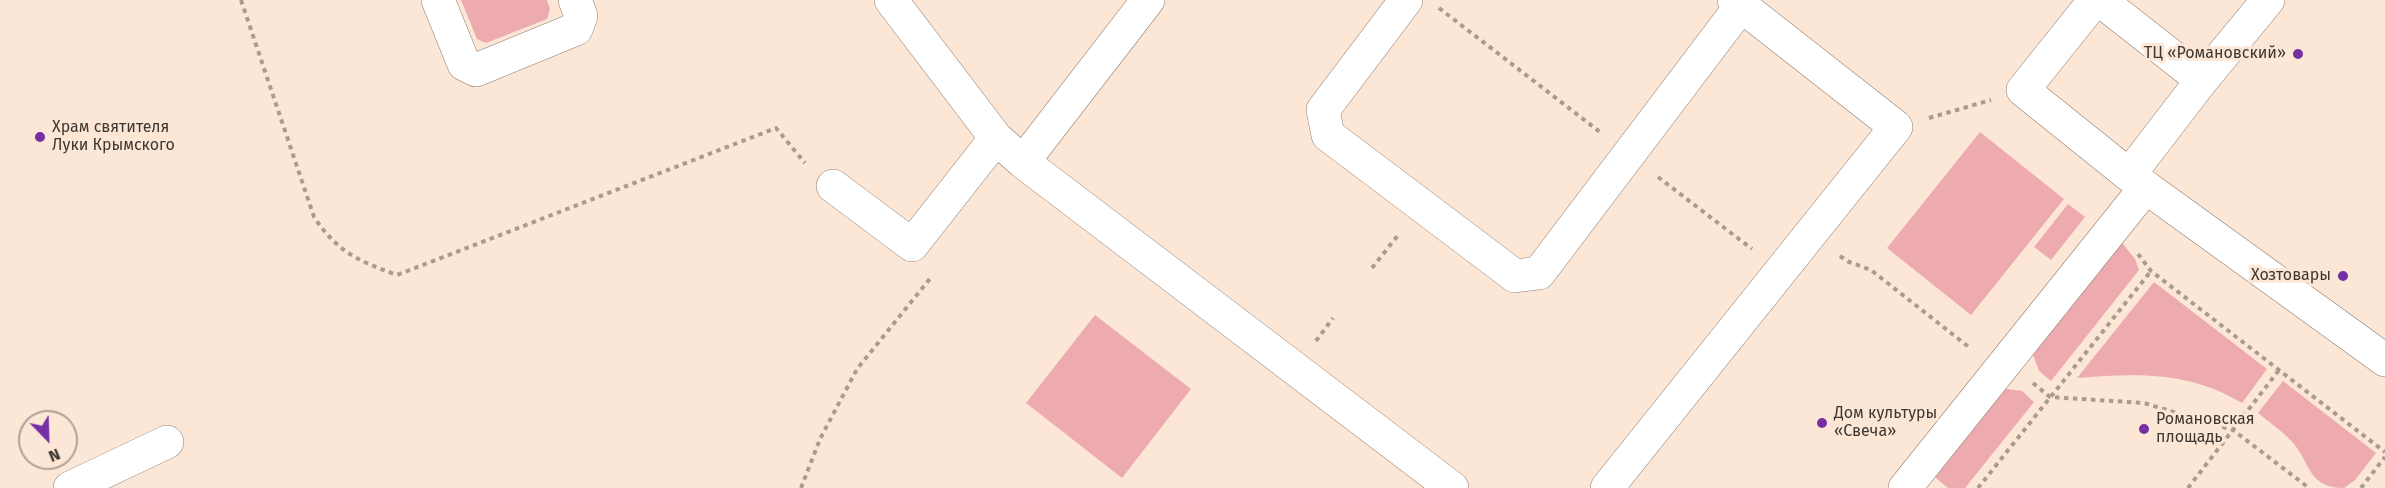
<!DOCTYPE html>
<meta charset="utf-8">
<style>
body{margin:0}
#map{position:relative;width:2385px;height:488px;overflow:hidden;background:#fce7d7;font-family:"Fira Sans",sans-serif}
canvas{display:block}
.north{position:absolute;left:18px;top:410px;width:60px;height:60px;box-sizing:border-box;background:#fce7d7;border:2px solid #b0a094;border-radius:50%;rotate:157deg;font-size:16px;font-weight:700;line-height:24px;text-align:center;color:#3e3630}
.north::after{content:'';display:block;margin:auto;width:21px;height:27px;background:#7530a3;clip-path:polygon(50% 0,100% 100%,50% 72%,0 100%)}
</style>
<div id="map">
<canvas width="2385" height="488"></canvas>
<div class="north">N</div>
</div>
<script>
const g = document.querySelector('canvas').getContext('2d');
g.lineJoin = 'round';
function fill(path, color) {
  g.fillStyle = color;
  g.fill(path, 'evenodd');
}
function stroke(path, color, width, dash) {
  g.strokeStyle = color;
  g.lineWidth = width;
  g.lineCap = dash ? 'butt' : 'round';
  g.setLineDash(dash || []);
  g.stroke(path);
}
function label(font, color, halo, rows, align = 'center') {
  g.font = font + ' "Fira Sans",sans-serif';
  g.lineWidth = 6;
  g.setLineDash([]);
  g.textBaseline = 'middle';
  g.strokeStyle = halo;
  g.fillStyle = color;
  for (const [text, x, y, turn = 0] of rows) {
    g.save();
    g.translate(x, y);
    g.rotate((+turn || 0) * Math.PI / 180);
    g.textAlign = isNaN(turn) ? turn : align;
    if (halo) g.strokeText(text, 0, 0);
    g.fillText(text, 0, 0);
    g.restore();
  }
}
fill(new Path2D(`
 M 461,0 L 547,0 L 550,9 L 547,19 L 486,43 L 477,39 Z
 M 1980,132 L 2064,199 L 1971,315 L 1887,248 Z
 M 2068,204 L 2085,217 L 2051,260 L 2034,247 Z
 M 2116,243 L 2123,244 L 2135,259 L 2139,270 L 2051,381 L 2039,371 L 2031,349 Z
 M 2154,282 L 2267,369 L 2242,403 C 2190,371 2136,373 2077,378 Z
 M 1095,315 L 1191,389 L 1122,478 L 1026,403 Z
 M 2283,381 L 2376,453 L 2355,480 L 2344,488 C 2309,488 2311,465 2294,444 C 2285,433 2270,423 2258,413 Z
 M 2000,388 L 2022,391 L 2034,402 L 1965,488 L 1948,488 L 1931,474 Z`), '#edabaf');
const minor = new Path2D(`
 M 438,0 L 464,64 L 476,70 L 576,29 L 581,16 L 575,0
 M 891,0 L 996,138 L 1023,162 L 1452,488
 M 1406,0 L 1323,110 L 1328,135 L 1515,276 L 1539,273 L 1741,6
 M 2095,0 L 2023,90 L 2129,175
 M 2100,0 L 2202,80 L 2129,175 L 2385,360
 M 2202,80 L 2268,0
 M 1023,162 L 1148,0
 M 833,186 L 912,245 L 996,138
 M 70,488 L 167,442
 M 1607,488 L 1896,127 L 1734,0
 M 1905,488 L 2146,187`);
stroke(minor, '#8f7c6e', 34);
stroke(new Path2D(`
 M 241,0 L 314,217 C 338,253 359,261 397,275 L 776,128 L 805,163
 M 1439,8 L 1600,132
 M 1929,118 L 1991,100
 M 1658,177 L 1752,249
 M 2138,254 L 2151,271 L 2385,452
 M 1840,256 L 1849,262 L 1871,270 L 1970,348
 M 1372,268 L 1399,234
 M 1316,341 L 1333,318
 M 2033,383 L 2050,397 L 2144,403 L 2233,430 L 2309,488
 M 801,488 L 820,439 L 857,369 L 932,276
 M 1978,488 L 2151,271
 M 2188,488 L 2279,370
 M 2361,488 L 2385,457`), '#aa9b8f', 4, [4.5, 4.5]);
stroke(minor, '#fff', 33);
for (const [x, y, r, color] of [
 [2298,54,6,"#7530a3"],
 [40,137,6,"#7530a3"],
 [2343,276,6,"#7530a3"],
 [1822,423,6,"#7530a3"],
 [2144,429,6,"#7530a3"]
]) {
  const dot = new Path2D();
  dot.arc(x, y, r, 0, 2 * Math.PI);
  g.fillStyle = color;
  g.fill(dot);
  stroke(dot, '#fce7d7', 2);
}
label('16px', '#3e3630', '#fce7d7', [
 ["ТЦ «Романовский»",2286,54,"right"],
 ["Храм святителя",52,128],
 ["Луки Крымского",52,146],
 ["Хозтовары",2331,276,"right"],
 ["Дом культуры",1834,414],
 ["«Свеча»",1834,432],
 ["Романовская",2156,420],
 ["площадь",2156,438]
], 'left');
</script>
